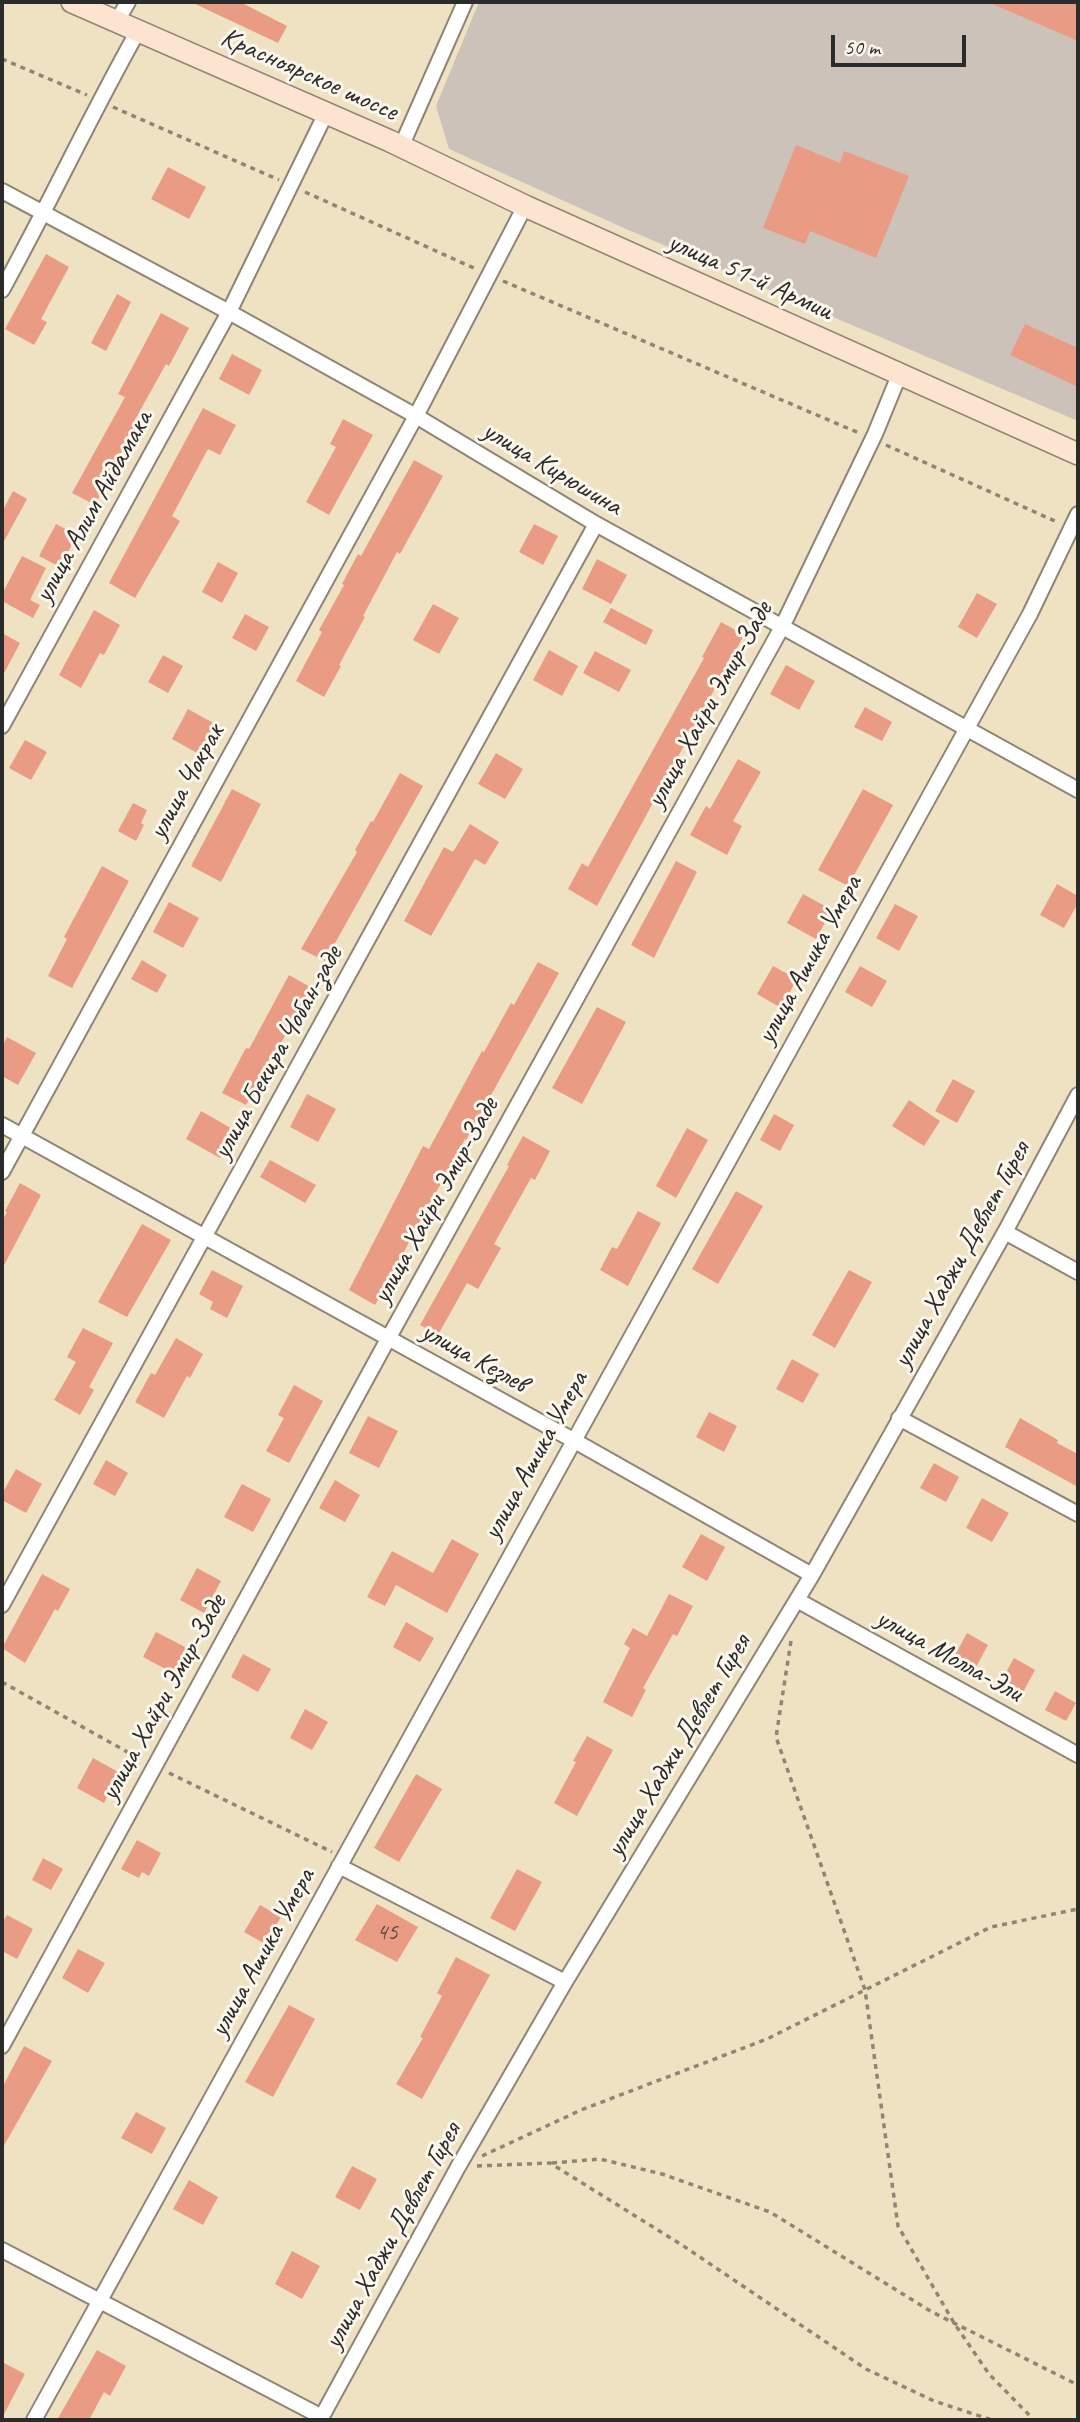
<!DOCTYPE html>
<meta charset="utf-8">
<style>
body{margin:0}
#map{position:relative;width:1080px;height:2422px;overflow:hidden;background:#efe2c3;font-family:Caveat,sans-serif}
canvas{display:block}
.frame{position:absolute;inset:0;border:4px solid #2b2b2b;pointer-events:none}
.scale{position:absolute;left:831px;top:35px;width:135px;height:32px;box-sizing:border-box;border:4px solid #2b2b2b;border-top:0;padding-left:9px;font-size:21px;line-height:24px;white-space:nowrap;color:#2b2b2b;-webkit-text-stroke:5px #fbf7ec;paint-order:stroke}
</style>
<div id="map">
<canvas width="1080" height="2422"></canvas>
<div class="frame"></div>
<div class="scale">50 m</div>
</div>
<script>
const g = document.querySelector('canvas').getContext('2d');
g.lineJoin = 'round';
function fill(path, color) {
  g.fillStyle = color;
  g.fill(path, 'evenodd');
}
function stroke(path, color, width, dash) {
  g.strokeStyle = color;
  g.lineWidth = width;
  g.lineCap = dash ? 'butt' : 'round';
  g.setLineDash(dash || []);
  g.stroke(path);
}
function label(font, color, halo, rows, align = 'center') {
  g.font = font + ' Caveat,sans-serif';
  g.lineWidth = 6;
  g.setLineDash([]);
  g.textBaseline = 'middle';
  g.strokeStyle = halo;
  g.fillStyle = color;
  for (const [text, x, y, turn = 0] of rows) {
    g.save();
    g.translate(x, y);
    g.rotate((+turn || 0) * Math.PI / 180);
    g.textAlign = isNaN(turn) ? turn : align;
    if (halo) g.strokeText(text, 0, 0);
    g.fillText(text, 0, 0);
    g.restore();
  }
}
fill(new Path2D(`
 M 479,2 L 1078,2 L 1078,421 L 626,229 L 449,149 L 436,106 Z`), '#cdc2b9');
fill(new Path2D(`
 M 191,2 L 240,2 L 287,26 L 278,43 Z
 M 988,2 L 1078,2 L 1078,41 Z
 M 796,145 L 840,163 L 844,151 L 909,176 L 876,258 L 810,231 L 805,244 L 763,228 Z
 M 168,167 L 206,187 L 189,219 L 151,199 Z
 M 46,254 L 69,267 L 41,319 L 47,322 L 34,345 L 5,329 Z
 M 117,294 L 131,302 L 106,351 L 91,343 Z
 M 161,313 L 189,328 L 169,366 L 166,364 L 132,425 L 134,427 L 95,505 L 72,493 L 125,397 L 118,394 Z
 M 1025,324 L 1078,348 L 1078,387 L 1010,355 Z
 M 232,354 L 262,370 L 249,395 L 219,379 Z
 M 203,408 L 236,425 L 220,455 L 208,449 L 172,516 L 180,521 L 135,598 L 109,583 Z
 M 343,419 L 373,435 L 329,515 L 306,502 L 336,447 L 330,444 Z
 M 414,460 L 443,476 L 400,554 L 397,552 L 363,616 L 365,617 L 339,665 L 341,666 L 324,697 L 296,681 L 322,632 L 319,630 L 344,585 L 342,584 L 358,554 L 361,556 Z
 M 13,491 L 27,499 L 2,545 L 2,512 Z
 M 56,524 L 77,535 L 60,567 L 39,556 Z
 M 534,524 L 558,536 L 543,565 L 519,552 Z
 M 22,556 L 46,568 L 30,600 L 40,605 L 33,618 L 2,601 L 2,594 Z
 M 597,559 L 627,575 L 611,604 L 582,589 Z
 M 218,562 L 238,573 L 222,603 L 202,592 Z
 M 977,593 L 997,604 L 977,638 L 958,627 Z
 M 433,604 L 459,618 L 439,654 L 413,640 Z
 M 611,608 L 653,630 L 646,645 L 603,622 Z
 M 94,610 L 120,625 L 104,655 L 100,653 L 81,688 L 59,675 Z
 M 245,614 L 269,627 L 256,651 L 232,638 Z
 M 721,622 L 744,635 L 597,906 L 568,889 L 582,863 L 588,867 L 704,658 L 702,657 Z
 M 2,633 L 20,643 L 2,677 Z
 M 549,650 L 578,666 L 562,696 L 533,680 Z
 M 595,651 L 631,670 L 619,692 L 583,673 Z
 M 163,655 L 183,666 L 168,693 L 148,682 Z
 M 786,665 L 815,681 L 799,710 L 770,694 Z
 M 865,707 L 892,722 L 882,741 L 854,727 Z
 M 188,709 L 215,724 L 199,754 L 172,739 Z
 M 25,740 L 47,752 L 31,780 L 9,768 Z
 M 496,753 L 523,769 L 505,799 L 478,784 Z
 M 738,759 L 761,772 L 733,821 L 742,826 L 727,855 L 690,835 L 706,806 L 710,809 Z
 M 400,773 L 423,786 L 325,961 L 301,949 L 357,852 L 355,850 L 371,821 L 373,822 Z
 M 232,789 L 261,804 L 221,882 L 191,866 Z
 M 863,789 L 893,805 L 848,886 L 818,870 Z
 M 133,803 L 147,810 L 141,823 L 144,825 L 136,841 L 118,831 Z
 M 470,824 L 499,842 L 485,865 L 475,859 L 431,936 L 404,921 L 444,847 L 453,852 Z
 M 676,861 L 697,872 L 654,958 L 631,945 Z
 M 102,866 L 129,881 L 72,988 L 48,976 L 67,939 L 64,937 Z
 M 1057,884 L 1078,896 L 1078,903 L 1064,928 L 1040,915 Z
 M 803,894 L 832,910 L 816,939 L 787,923 Z
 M 169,902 L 199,918 L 183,948 L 153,932 Z
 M 895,904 L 918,916 L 899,951 L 876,938 Z
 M 142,960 L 167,975 L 157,993 L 131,979 Z
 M 538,962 L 559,973 L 466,1140 L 465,1139 L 375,1305 L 349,1290 L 423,1146 L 429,1149 L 482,1051 L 484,1052 L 511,1003 L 514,1005 Z
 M 773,966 L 797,979 L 781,1008 L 757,994 Z
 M 860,966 L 887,981 L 872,1007 L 845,992 Z
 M 289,975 L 312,988 L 246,1105 L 222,1093 L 246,1048 L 249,1049 Z
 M 597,1007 L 626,1022 L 582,1104 L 552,1088 Z
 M 7,1037 L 36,1053 L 18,1085 L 2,1076 L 2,1047 Z
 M 953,1079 L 975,1091 L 957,1123 L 935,1111 Z
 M 307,1094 L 336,1109 L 318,1142 L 290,1127 Z
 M 909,1100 L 940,1121 L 924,1146 L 892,1126 Z
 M 201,1111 L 236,1131 L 220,1158 L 186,1139 Z
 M 774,1114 L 794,1125 L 780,1151 L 760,1140 Z
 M 687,1128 L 708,1140 L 676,1198 L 656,1186 Z
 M 523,1136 L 550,1151 L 535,1180 L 531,1178 L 494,1244 L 501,1248 L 478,1289 L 467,1283 L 438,1335 L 420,1325 L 509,1166 L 507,1165 Z
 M 270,1160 L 316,1185 L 305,1203 L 260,1177 Z
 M 20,1183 L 41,1195 L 2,1269 L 2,1221 L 7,1212 L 5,1211 Z
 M 736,1191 L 763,1206 L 718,1284 L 692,1269 Z
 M 638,1211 L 661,1223 L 628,1286 L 600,1270 L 612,1247 L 617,1249 Z
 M 142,1224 L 171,1240 L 127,1317 L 98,1302 Z
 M 212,1270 L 243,1286 L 227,1318 L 210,1309 L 213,1302 L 199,1294 Z
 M 849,1270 L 872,1282 L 835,1348 L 812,1335 Z
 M 83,1328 L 113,1343 L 89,1387 L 94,1390 L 80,1415 L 54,1400 L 76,1362 L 67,1357 Z
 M 176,1338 L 203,1354 L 190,1378 L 187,1376 L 164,1418 L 135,1402 L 151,1373 L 155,1375 Z
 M 792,1359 L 819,1374 L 803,1403 L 776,1389 Z
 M 294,1385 L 323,1401 L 289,1463 L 266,1451 L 284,1418 L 278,1415 Z
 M 709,1412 L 737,1426 L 724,1452 L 696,1437 Z
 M 368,1416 L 398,1431 L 379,1468 L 349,1453 Z
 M 1020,1418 L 1058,1440 L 1057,1443 L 1078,1454 L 1078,1487 L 1005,1447 Z
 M 106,1460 L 128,1473 L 115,1496 L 93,1484 Z
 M 934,1463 L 959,1477 L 946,1502 L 920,1488 Z
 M 16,1469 L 42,1484 L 26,1513 L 2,1500 L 2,1494 Z
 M 335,1480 L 360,1495 L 345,1522 L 319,1508 Z
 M 242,1484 L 271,1499 L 253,1532 L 224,1517 Z
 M 982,1498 L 1009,1513 L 992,1542 L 966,1528 Z
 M 701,1534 L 725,1547 L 707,1581 L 682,1567 Z
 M 452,1539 L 479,1554 L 447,1613 L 396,1585 L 385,1606 L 367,1597 L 392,1551 L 433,1573 Z
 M 197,1568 L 221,1581 L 204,1613 L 180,1600 Z
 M 42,1574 L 70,1589 L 58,1611 L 55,1609 L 25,1663 L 2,1648 Z
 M 669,1594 L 693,1606 L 677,1636 L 673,1634 L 643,1688 L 646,1690 L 632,1717 L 603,1702 L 630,1648 L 624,1644 L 633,1628 L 647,1636 Z
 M 406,1622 L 434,1638 L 420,1662 L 393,1647 Z
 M 156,1632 L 187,1648 L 173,1673 L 143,1657 Z
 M 967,1633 L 988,1645 L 975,1669 L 954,1657 Z
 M 243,1654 L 271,1669 L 258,1692 L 231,1677 Z
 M 1014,1658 L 1035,1670 L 1022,1694 L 1000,1683 Z
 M 1055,1691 L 1076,1703 L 1066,1721 L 1045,1710 Z
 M 305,1709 L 328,1722 L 312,1750 L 290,1738 Z
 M 587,1736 L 613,1750 L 577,1816 L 554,1803 L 576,1762 L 573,1761 Z
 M 93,1758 L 120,1773 L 104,1803 L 77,1788 Z
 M 416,1774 L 442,1789 L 399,1862 L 374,1848 Z
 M 137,1840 L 161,1853 L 149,1876 L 142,1872 L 139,1878 L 121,1869 Z
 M 43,1858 L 63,1869 L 51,1890 L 32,1880 Z
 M 517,1869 L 542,1882 L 515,1931 L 490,1918 Z
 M 377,1904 L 418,1927 L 397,1962 L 355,1940 Z
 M 260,1905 L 281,1917 L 265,1944 L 244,1932 Z
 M 7,1915 L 33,1929 L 17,1959 L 2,1951 L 2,1923 Z
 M 78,1949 L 105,1963 L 88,1993 L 62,1978 Z
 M 456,1957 L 490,1975 L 422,2099 L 396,2084 L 423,2038 L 420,2037 L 442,1996 L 437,1993 Z
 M 289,2005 L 315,2019 L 273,2097 L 245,2082 Z
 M 24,2046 L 52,2061 L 2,2149 L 2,2088 Z
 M 136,2112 L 166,2128 L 152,2154 L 121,2138 Z
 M 352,2166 L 377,2179 L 360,2210 L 335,2197 Z
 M 189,2180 L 218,2197 L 203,2225 L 173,2209 Z
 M 292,2251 L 320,2266 L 302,2299 L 275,2284 Z
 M 97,2350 L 126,2366 L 110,2396 L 104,2392 L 89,2420 L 57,2420 Z
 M 2,2362 L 25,2374 L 2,2418 Z`), '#e99b83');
const street = new Path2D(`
 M 117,21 L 128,2
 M 401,147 L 465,2
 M 2,191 L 229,312 L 416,416 L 596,524 L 1078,790
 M 2,290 C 49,205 90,116 138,31
 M 2,726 L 229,312 L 326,113
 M 2,1125 L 573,1440 L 812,1575
 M 2,1172 L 416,416 L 525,206
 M 1005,1232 L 1078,1272
 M 899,1418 L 1078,1514
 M 797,1600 L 1078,1755
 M 2,1605 L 596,524
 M 339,1866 L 565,1982
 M 2,2046 L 388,1339 L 782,627 L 875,434 L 900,373
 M 2,2250 L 322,2417
 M 34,2420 L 1030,614 L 1078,514
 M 320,2420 L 458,2167 L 565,1982 L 812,1575 L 1005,1232 L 1078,1095`);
const secondary = new Path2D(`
 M 72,2 L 390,141 L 525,206 L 1078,454`);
stroke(street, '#8d8677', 18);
stroke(secondary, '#8d8677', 24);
stroke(new Path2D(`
 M 2,59 L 87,95
 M 113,107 L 279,180
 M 305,192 L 476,269
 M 503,281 L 859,433
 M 886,445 L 1057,522
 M 791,1641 L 776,1737 L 865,1990 L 898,2226 L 954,2323 L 989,2374 L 1034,2420
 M 2,1682 L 140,1759
 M 169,1773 L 332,1852
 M 482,2156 L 581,2110 L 767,2039 L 991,1927 L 1078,1909
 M 552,2163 L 600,2159 L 662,2174 L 770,2212 L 932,2312 L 1078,2385
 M 477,2166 L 550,2163 L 682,2245 L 866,2369 L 934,2401 L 992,2420`), '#8d8677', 3.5, [5, 5]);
stroke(street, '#fff', 14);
stroke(secondary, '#fde4d0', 21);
label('24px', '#5a4741', null, [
 ["45",387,1933]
]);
label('28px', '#2b2b2b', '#fbf7ec', [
 ["Красноярское шоссе",309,75,24],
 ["улица 51-й Армии",750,277,24],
 ["улица Кирюшина",552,469,31],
 ["улица Алим Айдамака",94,507,-61],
 ["улица Хайри Эмир-Заде",710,705,-61],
 ["улица Чокрак",187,782,-61],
 ["улица Ашика Умера",810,960,-61],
 ["улица Бекира Чобан-заде",278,1053,-61],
 ["улица Хайри Эмир-Заде",436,1201,-61],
 ["улица Хаджи Девлет Гирея",962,1255,-61],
 ["улица Кезлев",474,1358,29],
 ["улица Ашика Умера",536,1456,-61],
 ["улица Молла-Эли",949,1656,29],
 ["улица Хайри Эмир-Заде",164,1698,-61],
 ["улица Хаджи Девлет Гирея",679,1746,-59],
 ["улица Ашика Умера",263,1953,-61],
 ["улица Хаджи Девлет Гирея",393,2236,-61]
]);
</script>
